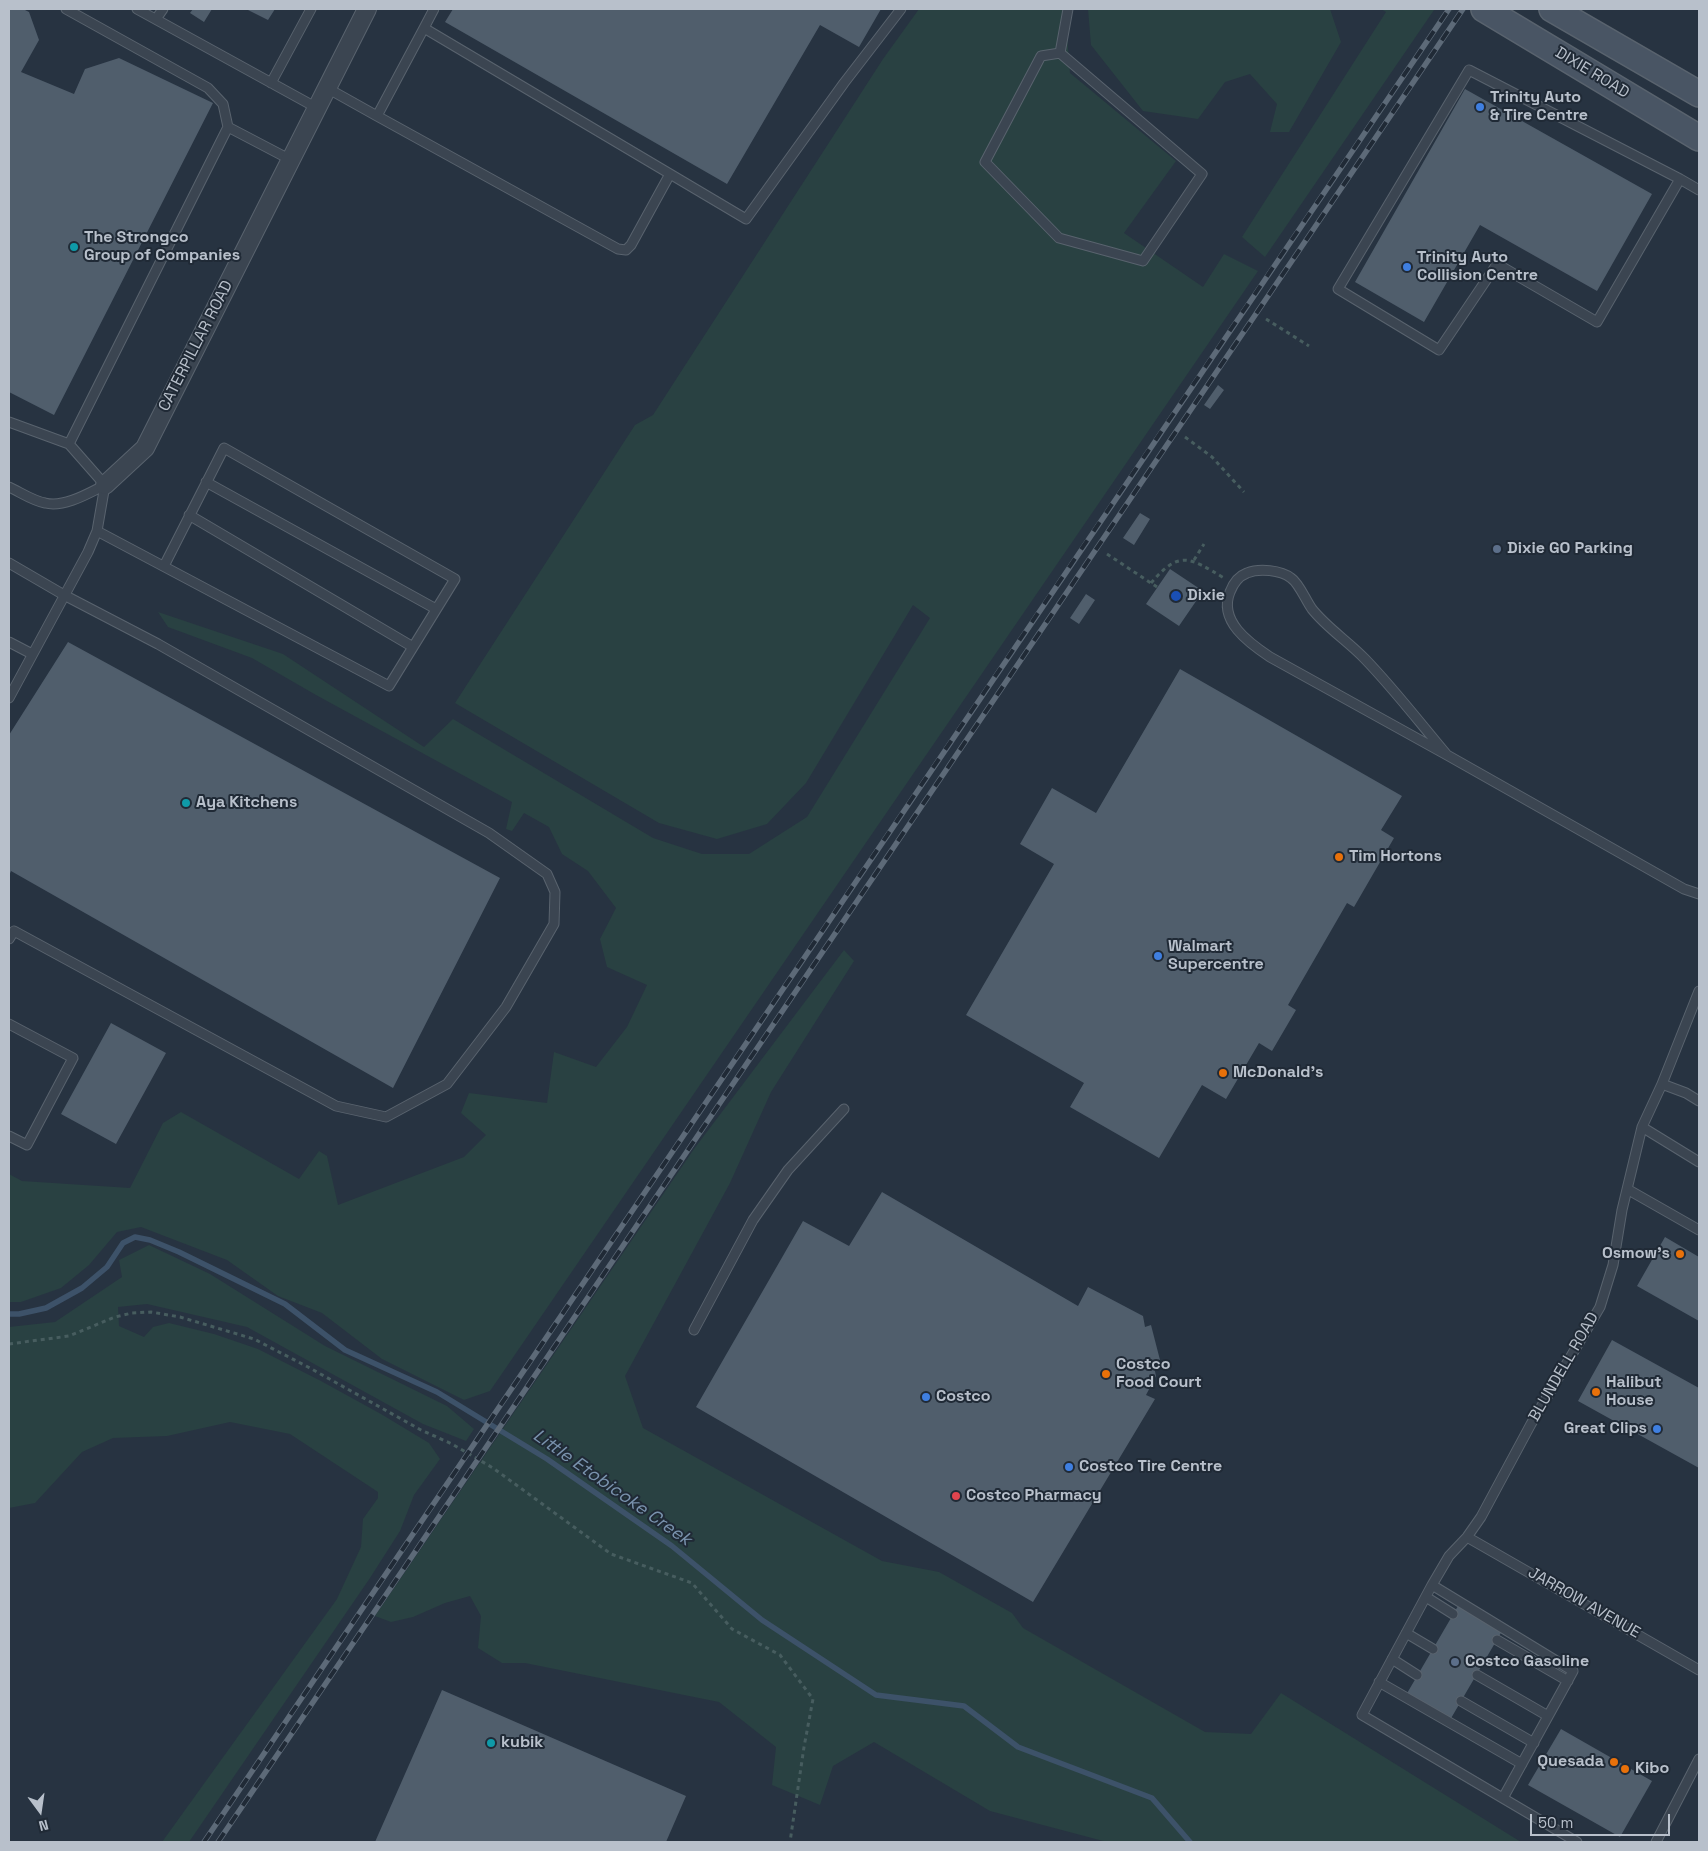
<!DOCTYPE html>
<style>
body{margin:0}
#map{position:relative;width:1708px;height:1851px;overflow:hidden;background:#273341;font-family:"Space Grotesk",sans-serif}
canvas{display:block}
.frame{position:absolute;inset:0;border:10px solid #b8c0cb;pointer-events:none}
.north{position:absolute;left:15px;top:1786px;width:50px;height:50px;-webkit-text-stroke:4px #202a36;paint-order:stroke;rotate:166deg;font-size:14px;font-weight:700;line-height:20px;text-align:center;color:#b8c0cb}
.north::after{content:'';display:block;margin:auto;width:18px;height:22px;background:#b8c0cb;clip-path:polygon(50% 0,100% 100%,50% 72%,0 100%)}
.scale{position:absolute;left:1530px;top:1814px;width:140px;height:22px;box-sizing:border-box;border:2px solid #b8c0cb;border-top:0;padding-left:6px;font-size:15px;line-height:18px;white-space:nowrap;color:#b8c0cb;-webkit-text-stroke:4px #202a36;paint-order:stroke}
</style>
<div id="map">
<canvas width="1708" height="1851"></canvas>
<div class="frame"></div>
<div class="north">N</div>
<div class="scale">50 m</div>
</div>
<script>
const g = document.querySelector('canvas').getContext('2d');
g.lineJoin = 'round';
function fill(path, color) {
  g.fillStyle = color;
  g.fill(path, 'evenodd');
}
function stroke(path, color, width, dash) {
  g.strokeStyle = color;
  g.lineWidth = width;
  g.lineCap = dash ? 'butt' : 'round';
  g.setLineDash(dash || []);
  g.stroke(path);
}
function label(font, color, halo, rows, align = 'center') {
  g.font = font + ' "Space Grotesk",sans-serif';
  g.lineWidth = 4;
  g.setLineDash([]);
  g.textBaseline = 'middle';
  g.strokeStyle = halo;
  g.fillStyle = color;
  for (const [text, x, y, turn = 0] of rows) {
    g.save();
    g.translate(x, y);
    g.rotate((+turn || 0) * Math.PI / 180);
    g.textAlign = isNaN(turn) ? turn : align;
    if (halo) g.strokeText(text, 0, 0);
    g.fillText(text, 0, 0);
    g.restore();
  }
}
fill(new Path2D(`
 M 919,9 L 1065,9 L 1070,73 L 1176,161 L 1124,233 L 1203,287 L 1224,254 L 1258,271 L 490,1391 L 464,1400 L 382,1359 L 322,1313 L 278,1296 L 227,1260 L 141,1227 L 117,1232 L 89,1265 L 61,1288 L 21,1302 L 9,1302 L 9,1174 L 22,1181 L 130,1188 L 163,1123 L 181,1112 L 299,1179 L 319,1151 L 327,1156 L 338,1205 L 464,1157 L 486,1135 L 461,1113 L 469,1093 L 547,1103 L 554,1052 L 596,1067 L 627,1027 L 647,985 L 607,967 L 600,939 L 616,908 L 588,871 L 562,854 L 549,827 L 524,813 L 512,831 L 506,829 L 512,802 L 316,695 L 252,658 L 168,627 L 158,612 L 283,654 L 424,747 L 453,719 L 653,838 L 702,854 L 749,854 L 807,817 L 930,618 L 913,605 L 806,783 L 767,824 L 717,839 L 659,823 L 455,703 L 635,425 L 653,415 L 883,59 Z
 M 1088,9 L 1330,9 L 1341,42 L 1289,132 L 1270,132 L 1277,104 L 1250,74 L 1225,82 L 1198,119 L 1143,111 L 1091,45 Z
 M 1381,9 L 1431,9 L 1434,10 L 1265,257 L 1242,237 L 1386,12 Z
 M 844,950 L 854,961 L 771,1092 L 730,1183 L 625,1376 L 643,1428 L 882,1561 L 939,1572 L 1012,1613 L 1023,1628 L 1205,1732 L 1251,1734 L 1281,1693 L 1521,1842 L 1107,1842 L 990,1811 L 874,1742 L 833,1766 L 820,1805 L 772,1785 L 776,1747 L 719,1702 L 525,1663 L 502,1663 L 478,1648 L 481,1616 L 470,1596 L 445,1603 L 413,1617 L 391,1622 L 375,1616 L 694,1149 Z
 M 149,1245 L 210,1274 L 325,1346 L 447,1406 L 474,1429 L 466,1441 L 423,1424 L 247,1327 L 147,1304 L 118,1307 L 119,1326 L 144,1337 L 153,1327 L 169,1323 L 214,1334 L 258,1349 L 321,1381 L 381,1414 L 429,1443 L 440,1459 L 414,1495 L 400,1531 L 370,1578 L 189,1842 L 162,1842 L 337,1599 L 361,1547 L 363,1519 L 378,1498 L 378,1492 L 290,1434 L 230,1422 L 167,1436 L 113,1438 L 82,1452 L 35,1503 L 9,1508 L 9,1327 L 55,1322 L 122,1277 L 119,1260 Z`), '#294142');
stroke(new Path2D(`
 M 9,1314 L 19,1314 L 46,1308 L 82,1288 L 107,1267 L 123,1243 L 135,1237 L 150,1240 L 179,1252 L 285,1304 L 345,1350 L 437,1392 L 547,1459 L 672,1546 L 762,1620 L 876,1695 L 964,1706 L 1018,1747 L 1152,1798 L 1190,1842`), '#3d5269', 5.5);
fill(new Path2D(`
 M 9,9 L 23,9 L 29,12 L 39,40 L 21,72 L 74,94 L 85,69 L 119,58 L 213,103 L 54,415 L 9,392 Z
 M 193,9 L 212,9 L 204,22 L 190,13 Z
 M 246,9 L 275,9 L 268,20 Z
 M 453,9 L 881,9 L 859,47 L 820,25 L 727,184 L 445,22 Z
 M 1465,89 L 1652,194 L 1597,291 L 1480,225 L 1424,322 L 1355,282 Z
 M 1218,385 L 1224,390 L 1210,409 L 1204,405 Z
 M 1140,513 L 1150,519 L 1134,545 L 1123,538 Z
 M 1170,569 L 1203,591 L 1179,626 L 1146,604 Z
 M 1086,594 L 1095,600 L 1079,624 L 1070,618 Z
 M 68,642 L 500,878 L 393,1088 L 11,871 L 9,876 L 9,735 Z
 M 1180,669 L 1402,796 L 1381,830 L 1394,838 L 1354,907 L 1347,903 L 1288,1005 L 1296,1010 L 1272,1051 L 1259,1043 L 1226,1099 L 1202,1085 L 1159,1158 L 1070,1107 L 1084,1083 L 966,1015 L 1054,864 L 1020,844 L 1052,788 L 1096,813 Z
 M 111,1023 L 166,1053 L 116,1144 L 61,1114 Z
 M 882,1192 L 1078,1306 L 1088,1287 L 1143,1316 L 1145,1327 L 1151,1325 L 1160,1360 L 1153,1362 L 1156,1376 L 1146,1395 L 1155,1399 L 1033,1602 L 696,1407 L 803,1221 L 849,1246 Z
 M 1665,1237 L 1699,1257 L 1699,1321 L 1637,1286 Z
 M 1612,1340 L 1699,1388 L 1699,1468 L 1578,1401 Z
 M 1458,1606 L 1502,1631 L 1450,1720 L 1406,1695 Z
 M 442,1690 L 686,1796 L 666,1842 L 375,1842 Z
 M 1561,1729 L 1652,1781 L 1620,1837 L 1528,1785 Z`), '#505e6c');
const lane = new Path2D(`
 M 66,9 L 208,88 L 223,104 L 228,127
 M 137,9 L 317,108
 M 434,9 L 424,28 L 746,219 L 844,83 L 901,9
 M 156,19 L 163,9
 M 1060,53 L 1202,174 L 1143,261 L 1059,238 L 985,162 L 1041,56 Z
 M 1060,53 L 1068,9
 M 271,83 L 311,9
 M 327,88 L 377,116 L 424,28
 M 377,116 L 618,249 L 626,250 L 631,245 L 670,174
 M 1680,179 L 1597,322 L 1497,264 L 1439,350 L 1338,289 L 1469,70 L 1680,179 L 1699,190
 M 9,422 L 69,444
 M 206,482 L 436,609
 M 105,485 L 69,444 L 228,127 L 291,160
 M 9,487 C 20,492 33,501 45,503 C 64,508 89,493 105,485
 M 189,515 L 413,647
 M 97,531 L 389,686 L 455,579 L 224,448 L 164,566
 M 9,563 L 64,595 L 158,644 L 489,833 L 547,874 L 555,892 L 554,924 L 506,1007 L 447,1084 L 386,1117 L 336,1106 L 14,931 L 9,939
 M 9,642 L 32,654
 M 9,698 L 88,552 L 97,531 L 105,485
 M 1447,755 C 1420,723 1394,689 1365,659 C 1349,642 1327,628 1312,609 C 1306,601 1299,583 1291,578 C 1281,570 1259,568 1247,573 C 1239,576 1233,584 1230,592 C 1218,621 1249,643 1270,657 L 1447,755 L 1684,889 L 1699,894
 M 9,1024 L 73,1058 L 27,1145 L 9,1136
 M 1662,1084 L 1686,1093 L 1699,1101
 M 1642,1127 L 1699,1162
 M 1627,1189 L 1699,1230
 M 694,1330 L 753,1220 L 788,1170 L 844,1109
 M 1467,1537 L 1699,1670
 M 1432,1585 L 1573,1671 L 1503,1798
 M 1426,1597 L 1453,1614
 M 1406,1633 L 1433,1649
 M 1497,1640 L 1568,1681
 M 1392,1659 L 1417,1675
 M 1477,1675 L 1548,1716
 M 1379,1682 L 1522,1764
 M 1461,1701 L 1534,1743
 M 1577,1842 L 1362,1715 L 1432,1585 L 1449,1556 L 1467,1537 L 1481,1517 L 1531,1424 L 1600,1307 L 1613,1265 L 1622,1210 L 1642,1127 L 1662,1084 L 1699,991
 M 1656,1842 L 1699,1759`);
const street = new Path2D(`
 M 105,485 L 145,448 L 367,9`);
const secondary = new Path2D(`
 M 1484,9 L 1699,138
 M 1552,9 L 1699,94`);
stroke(lane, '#59636e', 11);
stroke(street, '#59636e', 20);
stroke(secondary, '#59636e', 28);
stroke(new Path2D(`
 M 1266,319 L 1309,346
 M 1185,437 L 1212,457 L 1244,492
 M 1107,554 L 1157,587
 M 1194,560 L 1204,544
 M 1151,583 C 1180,549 1190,558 1224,578
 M 9,1344 L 69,1336 L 115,1317 L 132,1313 L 151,1312 L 180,1317 L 254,1339 L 308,1367 L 421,1430 L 452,1444 L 493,1468 L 611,1554 L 692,1583 L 732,1629 L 780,1655 L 813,1699 L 804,1747 L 790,1842`), '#475d5f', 3, [4, 4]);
stroke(lane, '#3b4551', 9);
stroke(street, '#3b4551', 18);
stroke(secondary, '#495564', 25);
const rail = new Path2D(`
 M 204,1842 C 619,1231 1033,619 1449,9
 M 218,1842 L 1463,9`);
stroke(rail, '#5d6a78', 5.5);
stroke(rail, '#202a36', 4, [11]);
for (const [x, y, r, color] of [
 [1480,107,5,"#3f7fe0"],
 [74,247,5,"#0f9aa8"],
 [1407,267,5,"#3f7fe0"],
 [1497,549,5,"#5c6f8a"],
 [1176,596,6,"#1a4fb4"],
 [186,803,5,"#0f9aa8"],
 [1339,857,5,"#e8710a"],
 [1158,956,5,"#3f7fe0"],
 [1223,1073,5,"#e8710a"],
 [1680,1254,5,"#e8710a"],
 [1106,1374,5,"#e8710a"],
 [1596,1392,5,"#e8710a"],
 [926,1397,5,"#3f7fe0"],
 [1657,1429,5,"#3f7fe0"],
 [1069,1467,5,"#3f7fe0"],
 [956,1496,5,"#e0444e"],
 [1455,1662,5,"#5c6f8a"],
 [491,1743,5,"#0f9aa8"],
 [1614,1762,5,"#e8710a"],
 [1625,1769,5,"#e8710a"]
]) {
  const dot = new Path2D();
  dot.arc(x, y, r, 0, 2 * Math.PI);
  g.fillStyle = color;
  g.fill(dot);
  stroke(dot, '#202a36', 2);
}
label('16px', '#b8c0cb', '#202a36', [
 ["DIXIE ROAD",1592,73,31],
 ["CATERPILLAR ROAD",196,346,-63],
 ["BLUNDELL ROAD",1564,1367,-60],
 ["JARROW AVENUE",1584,1603,30]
]);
label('bold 16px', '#b8c0cb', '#202a36', [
 ["Trinity Auto",1490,98],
 ["& Tire Centre",1490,116],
 ["The Strongco",84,238],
 ["Group of Companies",84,256],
 ["Trinity Auto",1417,258],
 ["Collision Centre",1417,276],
 ["Dixie GO Parking",1507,549],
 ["Dixie",1187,596],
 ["Aya Kitchens",196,803],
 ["Tim Hortons",1349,857],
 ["Walmart",1168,947],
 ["Supercentre",1168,965],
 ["McDonald's",1233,1073],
 ["Osmow's",1670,1254,"right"],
 ["Costco",1116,1365],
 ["Food Court",1116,1383],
 ["Halibut",1606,1383],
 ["House",1606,1401],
 ["Costco",936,1397],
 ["Great Clips",1647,1429,"right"],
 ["Costco Tire Centre",1079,1467],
 ["Costco Pharmacy",966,1496],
 ["Costco Gasoline",1465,1662],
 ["kubik",501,1743],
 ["Quesada",1604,1762,"right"],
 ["Kibo",1635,1769]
], 'left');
label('italic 18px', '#7992ad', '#202a36', [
 ["Little Etobicoke Creek",612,1488,35]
]);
</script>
